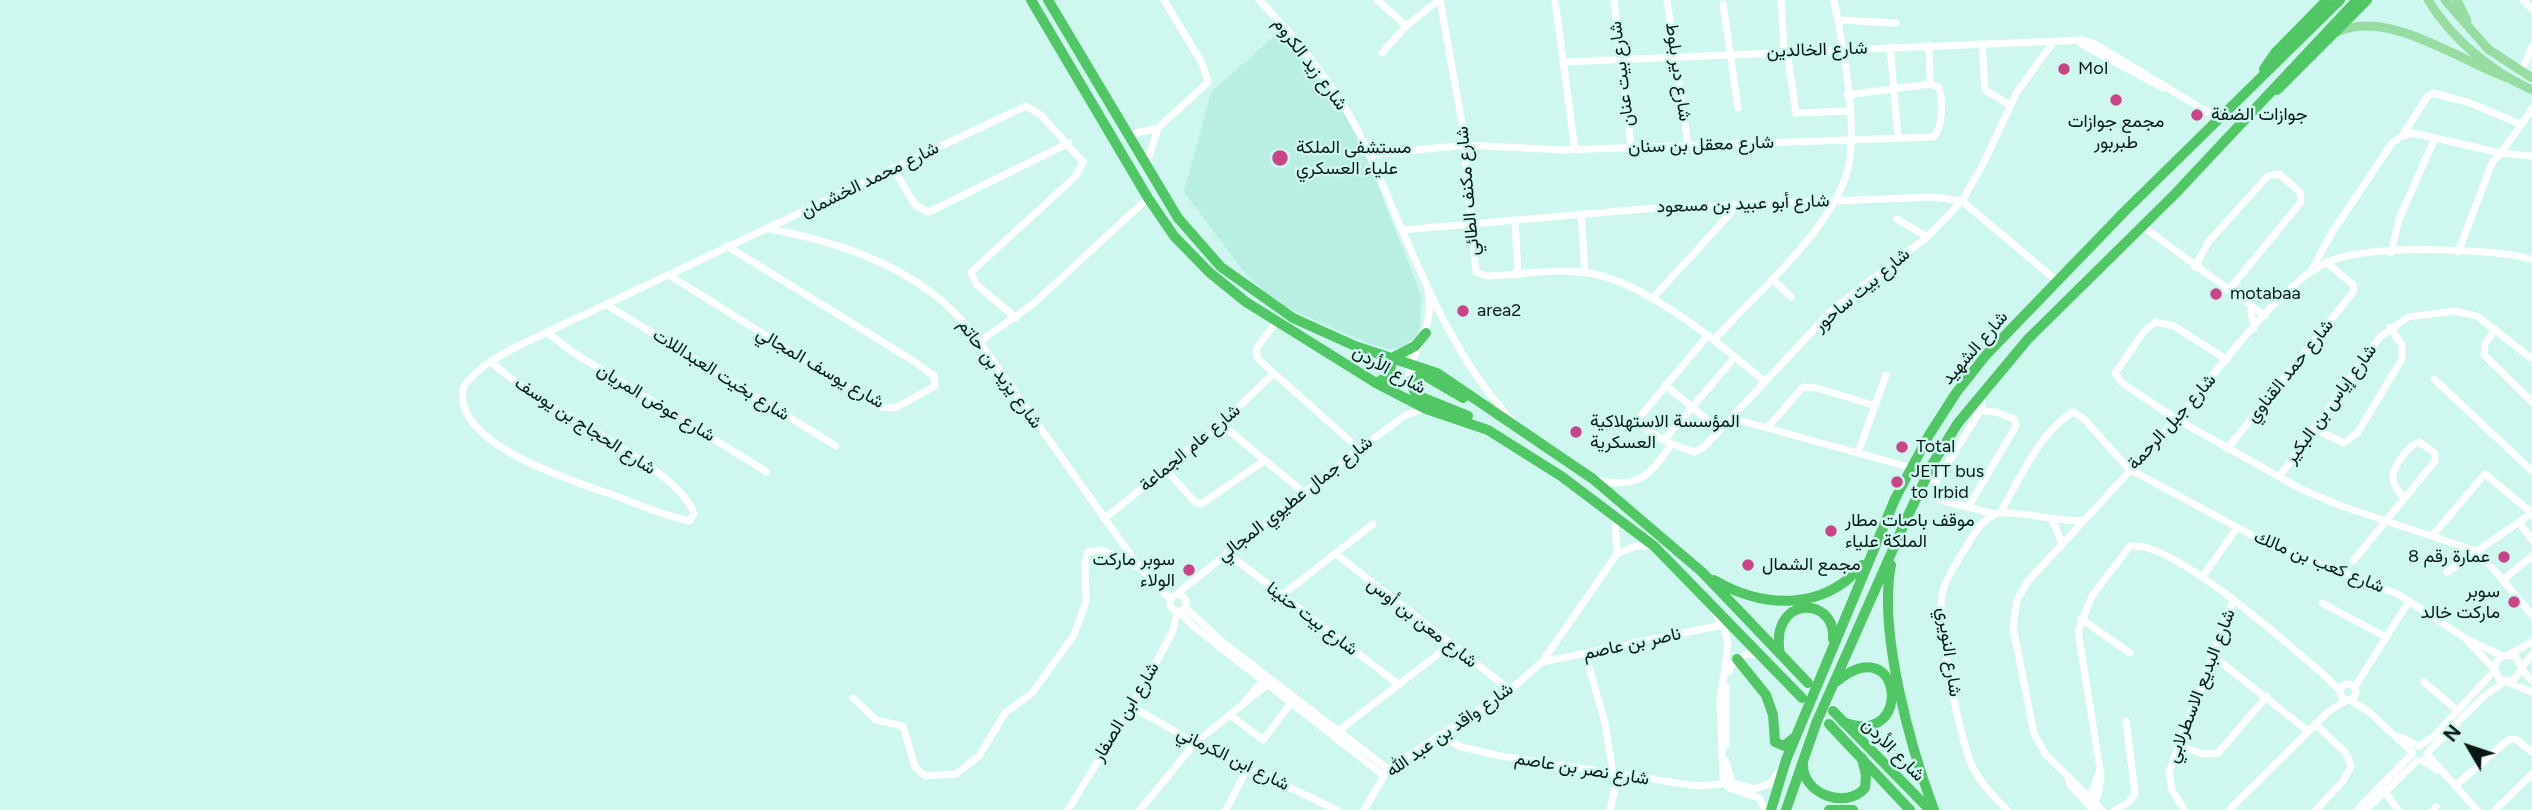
<!DOCTYPE html>
<meta charset="utf-8">
<style>
body{margin:0}
#map{position:relative;width:2532px;height:810px;overflow:hidden;background:#cef8ef;font-family:Figtree,sans-serif}
canvas{display:block}
.north{position:absolute;left:2434px;top:712px;width:70px;height:70px;-webkit-text-stroke:5px #cef8ef;paint-order:stroke;rotate:309deg;font-size:19px;font-weight:700;line-height:28px;text-align:center;color:#081815}
.north::after{content:'';display:block;margin:auto;width:24px;height:32px;background:#081815;clip-path:polygon(50% 0,100% 100%,50% 72%,0 100%)}
</style>
<div id="map">
<canvas width="2532" height="810"></canvas>
<div class="north">N</div>
</div>
<script>
const g = document.querySelector('canvas').getContext('2d');
g.lineJoin = 'round';
function fill(path, color) {
  g.fillStyle = color;
  g.fill(path, 'evenodd');
}
function stroke(path, color, width, dash) {
  g.strokeStyle = color;
  g.lineWidth = width;
  g.lineCap = dash ? 'butt' : 'round';
  g.setLineDash(dash || []);
  g.stroke(path);
}
function label(font, color, halo, rows, align = 'center') {
  g.font = font + ' Figtree,Vazirmatn,sans-serif';
  g.lineWidth = 5;
  g.setLineDash([]);
  g.textBaseline = 'middle';
  g.strokeStyle = halo;
  g.fillStyle = color;
  for (const [text, x, y, turn = 0] of rows) {
    g.save();
    g.translate(x, y);
    g.rotate((+turn || 0) * Math.PI / 180);
    g.textAlign = isNaN(turn) ? turn : align;
    if (halo) g.strokeText(text, 0, 0);
    g.fillText(text, 0, 0);
    g.restore();
  }
}
fill(new Path2D(`
 M 1279,32 L 1354,125 L 1421,295 L 1420,326 L 1416,336 L 1400,348 L 1389,349 L 1367,343 L 1279,304 L 1247,276 L 1184,192 L 1211,92 Z`), '#b9eee3');
stroke(new Path2D(`
 M 1259,0 C 1298,40 1336,87 1361,137 C 1404,227 1442,347 1511,419
 M 1377,0 L 1406,26 L 1439,0
 M 1440,0 L 1462,123 L 1476,272 L 1487,276 C 1519,275 1557,268 1588,273 C 1645,281 1721,345 1764,381
 M 1555,0 L 1575,150
 M 1614,0 L 1631,147
 M 1667,0 L 1688,145
 M 1781,0 L 1784,51
 M 2523,0 L 2532,9
 M 1723,4 L 1738,108
 M 1838,20 L 1896,23
 M 1982,43 L 1985,90 L 2010,105
 M 2081,44 L 2163,88
 M 1929,45 L 1930,84
 M 1890,47 L 1898,137
 M 1787,51 L 1796,113 L 1850,111
 M 1382,53 L 1406,26
 M 1564,62 L 2083,40 L 2095,44 L 2219,119
 M 2521,73 L 2532,47
 M 1847,95 L 1930,84
 M 1128,135 L 1158,128 L 1208,82 L 1202,63 L 1164,0
 M 2402,136 L 2427,97 L 2433,93 L 2470,103 L 2520,124
 M 1369,155 L 1465,145 L 1563,150 L 1933,137 C 1943,129 1943,100 1939,88 L 1930,84
 M 1146,166 L 1158,128
 M 893,168 L 915,205 L 929,212 L 1069,143
 M 1581,214 L 1585,272
 M 1515,219 L 1518,275
 M 1897,219 L 1927,237
 M 2142,226 L 2265,316
 M 770,229 C 830,241 882,256 932,293 C 969,321 993,362 1020,399 C 1060,456 1100,512 1140,568 L 1171,600
 M 1402,230 L 1655,208 L 1933,197 L 1962,201 L 2057,281
 M 2458,252 L 2492,163 L 2501,153 L 2532,156
 M 2391,253 L 2399,219 L 2434,140
 M 2195,267 L 2209,241 L 2268,176 L 2279,174 L 2300,192 L 2301,202 L 2228,291
 M 2311,271 L 2333,231 L 2392,143 L 2402,136 L 2413,133 L 2501,153 L 2532,109
 M 669,275 L 880,407 L 895,408 L 935,386 L 934,376 L 915,362 L 727,246
 M 1772,279 L 1791,297
 M 1652,299 L 1737,206
 M 607,305 L 836,446
 M 2251,311 L 2254,328
 M 1276,322 L 1256,349 L 1258,359 L 1359,449
 M 2495,329 L 2485,344 L 2484,355 L 2532,402
 M 547,332 L 571,351 L 767,472
 M 1708,335 L 1638,419 C 1648,436 1676,446 1694,452 L 1703,448 L 1833,309 L 1927,237 L 1962,201 L 1982,166 L 2017,92 L 2054,41
 M 1714,340 C 1756,293 1837,226 1849,164 C 1857,118 1843,47 1834,0
 M 980,341 L 1033,304 L 1148,198
 M 2227,360 L 2174,326 L 2156,322 L 2145,330 L 2115,373 L 2122,383 L 2176,419 L 2301,489 L 2341,506 L 2479,552 L 2532,615
 M 491,362 C 506,375 522,387 539,398 C 574,421 683,475 694,514 L 689,521 C 663,516 638,504 613,495 C 575,482 447,443 464,386 C 478,367 500,355 520,345 L 1026,106 L 1041,115 L 1083,162 L 1075,177 L 971,272 L 976,284 L 1016,318
 M 2434,379 L 2532,471
 M 1665,385 L 1719,429
 M 1409,386 C 1404,356 1437,334 1428,291
 M 1731,418 L 1912,468
 M 1221,424 L 1302,491
 M 1768,427 L 1803,387 L 1817,388 L 1873,405
 M 2313,428 L 2344,443 L 2358,432 L 2402,359 L 2402,345 L 2390,327
 M 1664,440 L 1735,357
 M 2227,449 L 2354,291 L 2353,285 L 2326,262
 M 1858,453 L 1886,375
 M 1166,470 L 1195,502 L 1201,504 L 1264,461
 M 1926,477 L 1932,480 L 1941,474 L 1980,411 L 1982,405 L 1977,398
 M 2279,477 L 2380,337 L 2408,317 L 2454,311 L 2477,316 L 2532,359
 M 1596,479 C 1633,491 1652,476 1671,444
 M 1936,479 L 1936,496 L 1941,500 L 1995,514
 M 1968,507 L 2016,426 L 2014,419 L 1996,412 L 1980,411
 M 2000,513 C 2017,484 2043,426 2074,412 L 2085,420 L 2129,469 L 2268,544 L 2398,594 L 2468,640 L 2503,656
 M 1615,517 L 1617,554
 M 1104,519 L 1221,424 L 1273,374
 M 2053,521 L 2062,544
 M 2519,522 L 2532,540
 M 2432,536 L 2485,474 L 2532,513 L 2447,572
 M 1227,553 L 1398,684
 M 1336,554 L 1510,690
 M 2353,561 L 2435,461 L 2435,453 L 2419,442 C 2409,445 2392,467 2393,478 C 2393,486 2400,492 2404,498
 M 2203,576 L 2237,528
 M 2504,579 L 2532,556
 M1170 603a8 8 0 1 1 16 0a8 8 0 1 1-16 0Z
 M 1174,596 L 1359,449 L 1406,415 L 1425,409
 M 1281,596 L 1373,524
 M 2322,603 L 2386,637
 M 1185,607 L 1225,644 L 1388,769
 M 1179,611 L 1193,626 L 1383,775
 M 1715,613 L 1724,628 L 1728,645 L 1720,701 L 1723,781 L 1729,788 L 1759,798 L 1765,810
 M 2081,619 L 2130,653
 M 2468,641 L 2494,669
 M 1585,653 L 1605,723 L 1613,774
 M 2508,655 L 2532,642
 M 2213,656 L 2308,731
 M 1542,662 L 1722,625
 M 2522,668 L 2516,657 L 2508,655 L 2499,658 L 2494,669 L 2500,680 L 2513,681 L 2532,654
 M 2522,670 L 2532,681
 M 1729,672 C 1734,656 1744,652 1760,655
 M 2424,682 L 2458,711
 M 2509,683 L 2532,692
 M2340 692a8 8 0 1 1 16 0a8 8 0 1 1-16 0Z
 M 2354,688 L 2409,601
 M 853,698 L 876,720 L 903,726 L 915,767 L 925,776 L 956,774 L 979,756 L 1005,713 L 1032,693 L 1074,635 L 1086,601 L 1085,563 L 1088,552 L 1102,550 L 1140,568
 M 2350,700 L 2368,711 L 2412,752
 M 1244,703 L 1263,680
 M 1131,706 L 1195,743 L 1337,810
 M 1230,715 L 1263,740 L 1291,703
 M 2315,724 L 2346,753 L 2351,766 L 2343,781 L 2316,810
 M 1337,732 L 1450,645
 M 1443,736 L 1461,747 L 1501,756 L 1697,786 L 1732,783 L 1755,789 L 1771,783 L 1780,770
 M 2400,737 L 2418,746
 M 1726,745 L 1726,687
 M 2178,745 L 2203,754 L 2218,753 L 2267,696
 M 2420,746 L 2435,735 L 2494,671
 M 2427,753 L 2483,697 L 2504,682
 M 2427,754 L 2477,810
 M 2422,760 L 2437,770
 M 1726,761 L 1732,783
 M 2069,780 L 2070,785 L 2092,809
 M 2455,786 L 2508,740 L 2516,739 L 2532,752
 M 2385,792 L 2398,810
 M 2089,800 L 2099,772
 M 2090,807 L 2098,796 L 2101,776 L 2078,631 L 2092,596 L 2130,546 C 2172,539 2287,644 2322,673 L 2340,691
 M 1068,810 L 1144,685 L 1173,631 L 1177,611
 M 1140,810 L 1195,743 L 1268,684
 M 1226,810 L 1248,767
 M 1364,810 L 1388,769 L 1510,690 L 1542,662 L 1617,554 L 1635,546 L 1654,546
 M 1610,810 L 1618,775
 M 2007,810 C 1994,797 1982,785 1973,768 C 1960,741 1934,617 1943,590 C 1948,575 1958,560 1966,547 C 1973,535 1981,521 1994,515 C 2009,507 2059,524 2084,520
 M 2102,810 L 2046,755 L 2034,734 L 2013,627 L 2017,600 L 2028,581 C 2078,527 2129,473 2178,417 C 2214,376 2280,283 2328,262 C 2368,244 2488,248 2532,259
 M 2115,810 L 2128,803 L 2135,794 L 2126,721
 M 2184,810 L 2172,790 L 2169,772 L 2233,601
 M 2229,810 L 2329,711 L 2347,700
 M 2357,810 L 2412,754
 M 2366,810 L 2417,761
 M 2433,810 L 2436,807
 M 2495,810 L 2532,774`), '#fff', 7);
stroke(new Path2D(`
 M 2428,0 C 2452,39 2490,71 2532,90
 M 2445,0 L 2488,49 L 2532,78
 M 2457,0 L 2467,21
 M 2337,32 C 2387,8 2460,61 2508,78`), '#97dda2', 9);
stroke(new Path2D(`
 M 1031,0 L 1148,198 L 1174,236 L 1209,272 L 1246,302 L 1376,383 L 1426,409 L 1488,430 L 1561,476 L 1654,546 L 1802,698
 M 1048,0 L 1178,218 L 1221,267 L 1293,318 L 1355,346 L 1437,373 L 1593,479 L 1702,572 L 1808,683
 M 2264,69 L 2275,53 L 2327,0
 M 2277,90 L 2367,0
 M 1394,357 L 1415,346 L 1426,333
 M 1376,383 L 1390,375 L 1391,364 L 1384,356
 M 1463,398 L 1422,374 L 1410,381 L 1416,395 L 1468,416
 M 1891,565 C 1878,631 1910,746 1934,810
 M 1714,580 C 1762,608 1823,612 1862,565
 M 1780,654 C 1769,595 1836,595 1833,639
 M 1737,659 L 1766,695 L 1773,715 L 1775,742 L 1784,746 L 1794,738
 M 1836,682 C 1903,626 1915,750 1843,722
 M 1833,711 L 1930,810
 M 1829,724 L 1910,810
 M 1803,764 C 1802,794 1846,810 1865,788 L 1866,775 L 1862,758
 M 1771,810 L 1786,760 L 1895,499 L 1929,435 L 1956,393 L 1986,355 L 2126,210 L 2340,0
 M 1786,810 L 1817,721 L 1905,522 L 1933,463 L 1958,423 L 2028,339 L 2175,194 L 2357,0
 M 1829,810 L 1853,810`), '#51c664', 10);
for (const [x, y, r, color] of [
 [2064,69,7,"#c94488"],
 [2116,100,7,"#c94488"],
 [2197,115,7,"#c94488"],
 [1280,158,9,"#c94488"],
 [2216,294,7,"#c94488"],
 [1463,311,7,"#c94488"],
 [1576,432,7,"#c94488"],
 [1902,447,7,"#c94488"],
 [1897,482,7,"#c94488"],
 [1831,531,7,"#c94488"],
 [2504,557,7,"#c94488"],
 [1748,565,7,"#c94488"],
 [1189,570,7,"#c94488"],
 [2514,602,7,"#c94488"]
]) {
  const dot = new Path2D();
  dot.arc(x, y, r, 0, 2 * Math.PI);
  g.fillStyle = color;
  g.fill(dot);
  stroke(dot, '#cef8ef', 2.5);
}
label('18px', '#081815', '#cef8ef', [
 ["شارع الخالدين",1817,50,-2],
 ["شارع زيد الكروم",1310,64,53],
 ["شارع دير بلوط",1678,72,82],
 ["شارع بيت عنان",1622,74,-97],
 ["شارع معقل بن سنان",1701,145,-2],
 ["شارع محمد الخشمان",870,180,-26],
 ["شارع مكنف الطائي",1468,191,-95],
 ["شارع أبو عبيد بن مسعود",1743,204,-2],
 ["شارع بيت ساحور",1862,290,-40],
 ["شارع الشهيد",1975,348,-49],
 ["شارع يوسف المجالي",820,368,30],
 ["شارع الأردن",1389,370,29],
 ["شارع حمد القناوي",2290,371,-51],
 ["شارع يزيد بن حاتم",1000,374,54],
 ["شارع بخيت العبداللات",721,375,32],
 ["شارع عوض المريان",656,403,31],
 ["شارع إياس بن البكير",2331,404,-54],
 ["شارع جبل الرحمة",2172,422,-48],
 ["شارع الحجاج بن يوسف",585,426,33],
 ["شارع عام الجماعة",1190,448,-40],
 ["شارع جمال عطيوي المجالي",1295,499,-38],
 ["شارع كعب بن مالك",2319,562,22],
 ["شارع بيت حنينا",1312,619,37],
 ["شارع معن بن أوس",1422,623,38],
 ["ناصر بن عاصم",1632,644,-12],
 ["شارع النويري",1949,652,82],
 ["شارع البديع الاسطرلابي",2201,686,-69],
 ["شارع ابن الصفار",1126,712,-59],
 ["شارع واقد بن عبد الله",1450,730,-35],
 ["شارع الأردن",1893,750,45],
 ["شارع ابن الكرماني",1233,759,26],
 ["شارع نصر بن عاصم",1582,769,9]
]);
label('18px', '#081815', '#cef8ef', [
 ["MoI",2078,69],
 ["جوازات الضفة",2211,115],
 ["مجمع جوازات",2116,122,"center"],
 ["طبربور",2116,143,"center"],
 ["مستشفى الملكة",1296,148],
 ["علياء العسكري",1296,169],
 ["motabaa",2230,294],
 ["area2",1477,311],
 ["المؤسسة الاستهلاكية",1590,422],
 ["العسكرية",1590,443],
 ["Total",1916,447],
 ["JETT bus",1911,472],
 ["to Irbid",1911,493],
 ["موقف باصات مطار",1845,521],
 ["الملكة علياء",1845,542],
 ["عمارة رقم 8",2490,557,"right"],
 ["سوبر ماركت",1175,560,"right"],
 ["الولاء",1175,581,"right"],
 ["مجمع الشمال",1762,565],
 ["سوبر",2500,592,"right"],
 ["ماركت خالد",2500,613,"right"]
], 'left');
</script>
